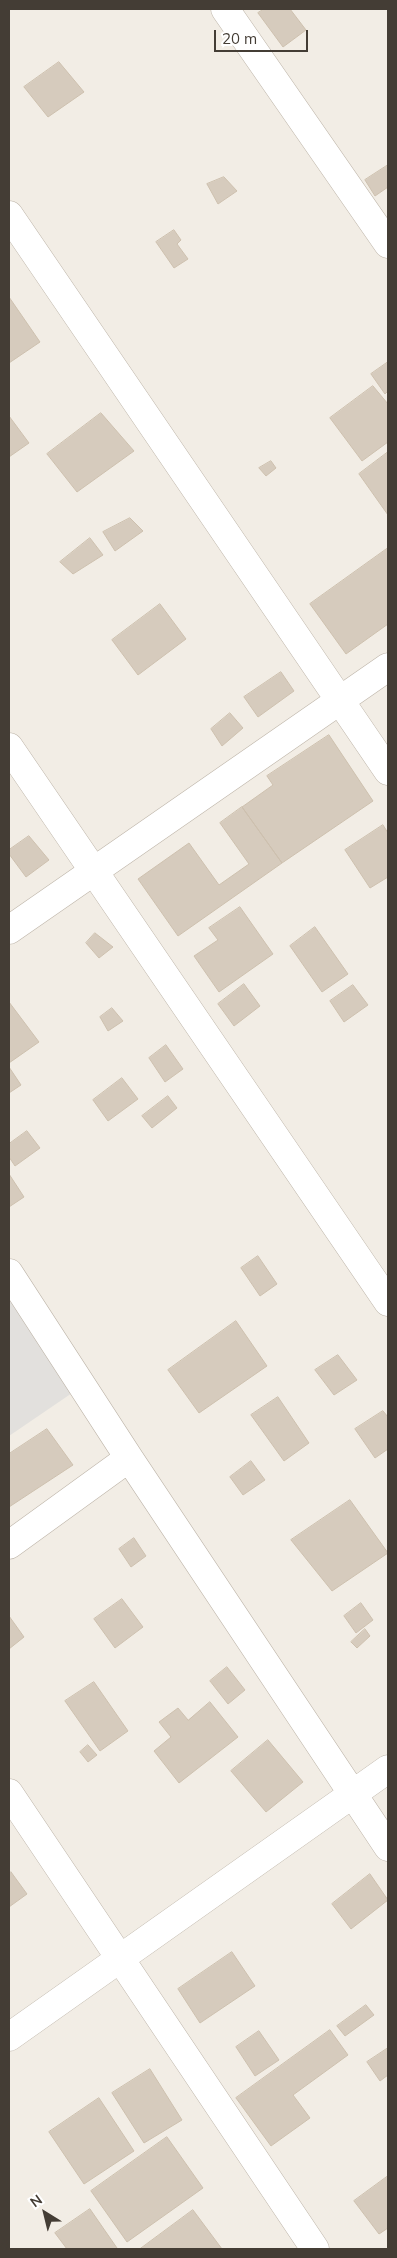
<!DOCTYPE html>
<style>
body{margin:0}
#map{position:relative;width:397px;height:2258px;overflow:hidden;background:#f2ede5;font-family:Mulish,sans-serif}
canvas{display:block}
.frame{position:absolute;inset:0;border:10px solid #443d35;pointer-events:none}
.north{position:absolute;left:20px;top:2188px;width:50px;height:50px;-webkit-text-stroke:4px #fff;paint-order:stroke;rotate:324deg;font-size:14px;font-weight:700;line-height:20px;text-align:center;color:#443d35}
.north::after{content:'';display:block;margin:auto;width:18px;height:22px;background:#443d35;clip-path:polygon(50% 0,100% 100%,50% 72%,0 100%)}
.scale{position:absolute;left:214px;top:30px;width:94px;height:22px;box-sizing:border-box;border:2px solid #443d35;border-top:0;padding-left:6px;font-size:15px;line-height:18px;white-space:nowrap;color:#443d35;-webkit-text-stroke:4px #fff;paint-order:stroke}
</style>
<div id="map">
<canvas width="397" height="2258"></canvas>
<div class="frame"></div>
<div class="north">N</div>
<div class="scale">20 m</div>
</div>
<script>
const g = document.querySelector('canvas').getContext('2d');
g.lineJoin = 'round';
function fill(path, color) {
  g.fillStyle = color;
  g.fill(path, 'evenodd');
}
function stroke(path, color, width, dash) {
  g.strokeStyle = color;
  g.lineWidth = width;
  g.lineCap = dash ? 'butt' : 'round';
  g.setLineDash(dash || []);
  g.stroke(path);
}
fill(new Path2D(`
 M 9,1289 L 75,1391 L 9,1436 Z`), '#e2e0dd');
const building = new Path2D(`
 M 264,9 L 290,9 L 306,30 L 283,47 L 258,13 Z
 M 59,62 L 84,92 L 48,117 L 24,87 Z
 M 388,165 L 388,187 L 375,196 L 365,180 Z
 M 224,177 L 237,191 L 218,204 L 207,184 Z
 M 174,230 L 181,240 L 177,244 L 188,259 L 174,268 L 156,242 Z
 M 9,297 L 40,342 L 9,363 Z
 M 388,362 L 388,391 L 385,394 L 371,374 Z
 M 373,386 L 388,404 L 388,442 L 362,461 L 330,418 Z
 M 101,413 L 134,451 L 77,492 L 47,454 Z
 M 9,416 L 29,443 L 9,457 Z
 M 388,452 L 388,515 L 359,474 Z
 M 271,461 L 276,468 L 266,476 L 259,468 Z
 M 130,518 L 143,531 L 115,551 L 103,532 Z
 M 90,538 L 103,555 L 73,574 L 60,562 Z
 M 388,548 L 388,624 L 346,654 L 310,604 Z
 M 160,604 L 186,639 L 138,675 L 112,640 Z
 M 281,672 L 294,691 L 258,717 L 244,697 Z
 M 230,713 L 243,728 L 222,746 L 211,729 Z
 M 329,735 L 373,801 L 282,863 L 242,807 L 273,785 L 267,776 Z
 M 242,807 L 282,863 L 178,936 L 138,879 L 189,843 L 219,885 L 249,864 L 220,823 Z
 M 383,825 L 388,833 L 388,877 L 370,888 L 345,850 Z
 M 29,836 L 49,860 L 26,877 L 9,854 L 9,850 Z
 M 240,907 L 273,954 L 219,992 L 194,956 L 218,940 L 209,928 Z
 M 315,927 L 348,974 L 322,992 L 290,946 Z
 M 95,933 L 113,947 L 99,958 L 86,943 Z
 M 244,984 L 260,1006 L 234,1026 L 218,1004 Z
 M 353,985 L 368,1005 L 344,1022 L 330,1001 Z
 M 9,1002 L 39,1042 L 9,1063 Z
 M 112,1008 L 123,1021 L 108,1031 L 100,1017 Z
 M 166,1045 L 183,1069 L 165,1082 L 149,1058 Z
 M 9,1067 L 21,1085 L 9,1093 Z
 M 122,1078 L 138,1099 L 108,1121 L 93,1100 Z
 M 168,1096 L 177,1108 L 152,1128 L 142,1116 Z
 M 27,1131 L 40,1148 L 15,1166 L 9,1157 L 9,1144 Z
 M 9,1174 L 24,1197 L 9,1207 Z
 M 258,1256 L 277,1284 L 260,1296 L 241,1268 Z
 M 236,1321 L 267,1366 L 199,1413 L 168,1370 Z
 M 338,1355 L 357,1380 L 334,1395 L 315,1370 Z
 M 278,1397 L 309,1443 L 284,1461 L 251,1415 Z
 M 383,1411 L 388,1417 L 388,1449 L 375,1458 L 355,1429 Z
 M 47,1429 L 73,1465 L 9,1507 L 9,1454 Z
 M 251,1461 L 265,1480 L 243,1495 L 230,1477 Z
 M 350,1500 L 388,1553 L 332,1591 L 291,1540 Z
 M 134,1538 L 146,1556 L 131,1567 L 119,1549 Z
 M 122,1599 L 143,1627 L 115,1648 L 94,1619 Z
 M 361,1603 L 373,1620 L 356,1633 L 344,1616 Z
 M 9,1616 L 24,1637 L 9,1649 Z
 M 365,1629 L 370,1636 L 357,1648 L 351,1642 Z
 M 227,1667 L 245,1690 L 228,1704 L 210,1681 Z
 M 94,1682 L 128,1731 L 100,1751 L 65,1701 Z
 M 210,1702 L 238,1737 L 179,1783 L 154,1751 L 171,1737 L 159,1722 L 178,1708 L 188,1720 Z
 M 268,1740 L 303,1782 L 266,1812 L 231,1771 Z
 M 88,1745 L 97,1755 L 88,1762 L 80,1752 Z
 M 11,1872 L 27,1894 L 9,1907 L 9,1874 Z
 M 370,1874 L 388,1900 L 351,1929 L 332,1904 Z
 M 232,1952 L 255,1986 L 200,2023 L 178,1989 Z
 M 366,2005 L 374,2015 L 345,2036 L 337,2026 Z
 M 330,2030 L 348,2055 L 293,2095 L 310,2118 L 271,2146 L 236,2098 Z
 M 259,2031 L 279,2060 L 255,2076 L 236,2047 Z
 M 388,2048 L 388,2075 L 380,2081 L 367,2062 Z
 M 150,2069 L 182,2120 L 144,2143 L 112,2093 Z
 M 99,2098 L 134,2151 L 84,2184 L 49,2132 Z
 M 167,2137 L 203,2188 L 127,2242 L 91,2191 Z
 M 388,2176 L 388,2228 L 379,2234 L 354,2201 Z
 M 90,2209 L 117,2248 L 116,2249 L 67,2249 L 55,2233 Z
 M 193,2210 L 222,2249 L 140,2249 Z`);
fill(building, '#d6cbbd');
stroke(building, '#cdc0ae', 1);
const minor = new Path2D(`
 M 225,9 L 388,244
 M 9,215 L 388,771
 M 9,747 L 388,1302
 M 9,930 L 388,667
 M 9,1273 L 129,1458 L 388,1847
 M 9,1545 L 129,1458
 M 9,1793 L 315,2249
 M 9,2037 L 388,1769`);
stroke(minor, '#bdb4a8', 29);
stroke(minor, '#fff', 28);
</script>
